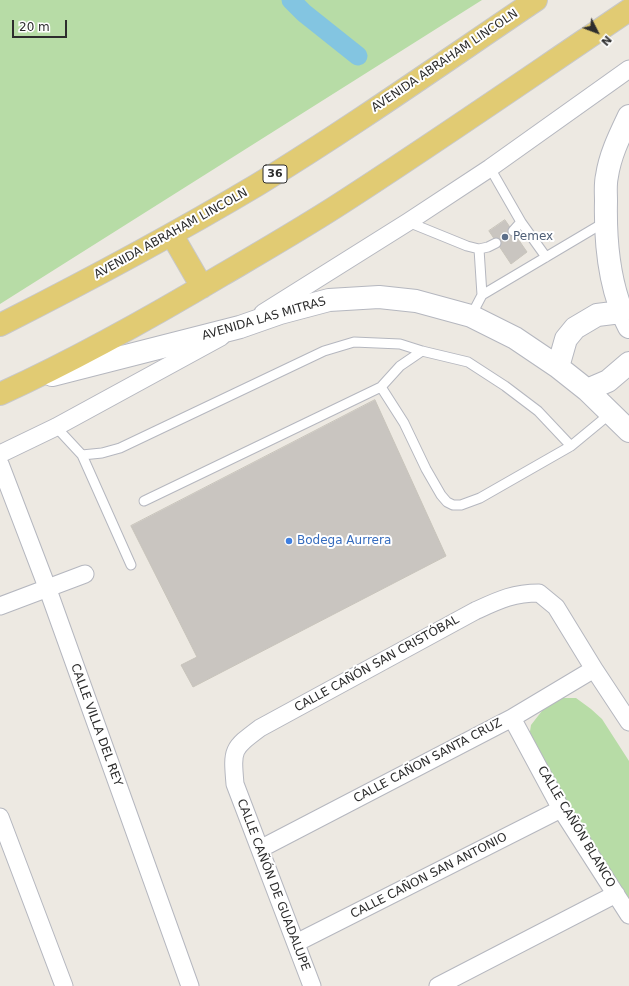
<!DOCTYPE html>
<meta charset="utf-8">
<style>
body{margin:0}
#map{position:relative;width:629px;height:986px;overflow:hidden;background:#ede9e2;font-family:"DejaVu Sans",sans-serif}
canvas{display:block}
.north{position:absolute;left:577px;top:12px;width:40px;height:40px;-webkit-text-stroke:3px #fff;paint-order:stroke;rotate:132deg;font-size:11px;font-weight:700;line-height:16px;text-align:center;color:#2d2d2d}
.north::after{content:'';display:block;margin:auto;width:14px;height:18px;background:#2d2d2d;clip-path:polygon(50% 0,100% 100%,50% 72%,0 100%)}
.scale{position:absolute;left:12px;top:20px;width:55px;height:18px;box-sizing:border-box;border:2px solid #2d2d2d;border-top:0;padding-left:5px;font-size:12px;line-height:14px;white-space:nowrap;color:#2d2d2d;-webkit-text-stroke:3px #fff;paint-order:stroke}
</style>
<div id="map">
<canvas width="629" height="986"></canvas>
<div class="north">N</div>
<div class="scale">20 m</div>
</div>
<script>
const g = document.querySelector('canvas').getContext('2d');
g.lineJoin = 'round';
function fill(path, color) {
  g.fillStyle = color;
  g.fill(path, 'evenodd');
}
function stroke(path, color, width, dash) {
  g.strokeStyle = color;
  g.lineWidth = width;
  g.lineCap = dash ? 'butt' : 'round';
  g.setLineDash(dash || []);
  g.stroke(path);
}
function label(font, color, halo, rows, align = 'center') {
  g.font = font + ' "DejaVu Sans",sans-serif';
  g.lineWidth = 4;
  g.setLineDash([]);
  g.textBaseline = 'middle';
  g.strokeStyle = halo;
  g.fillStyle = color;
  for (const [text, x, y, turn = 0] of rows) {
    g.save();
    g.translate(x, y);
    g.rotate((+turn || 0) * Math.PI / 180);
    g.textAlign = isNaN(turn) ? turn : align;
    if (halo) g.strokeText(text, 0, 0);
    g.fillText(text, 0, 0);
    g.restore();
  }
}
fill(new Path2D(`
 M 0,0 L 482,0 L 0,304 Z
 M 560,698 L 576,698 L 591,709 L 602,719 L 629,761 L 629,905 L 528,744 L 531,725 L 545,707 Z`), '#b7dca6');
stroke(new Path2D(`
 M 291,0 L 304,13 L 358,56`), '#83c5e1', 19);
const building = new Path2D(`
 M 505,220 L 527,252 L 511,264 L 489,231 Z
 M 375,400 L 446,556 L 193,687 L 181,665 L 197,657 L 131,526 Z`);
fill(building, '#c9c5c0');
stroke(building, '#c8c4bb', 1);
const service = new Path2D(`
 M 490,168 L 521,222 L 513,231
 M 408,222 L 467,246 L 479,249 L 488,247 L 496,243
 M 521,222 L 546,257
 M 482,295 L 605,222
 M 471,316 L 482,295 L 479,249
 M 422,351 L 400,366 L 381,387 L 404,423 L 426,469 L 441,495 L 447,502 L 453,505 L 461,505 L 480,498 L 571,446 L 611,413
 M 56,427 L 82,455 L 102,453 L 120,448 L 324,351 L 354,342 L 400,344 L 422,351 L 468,362 L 505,386 L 538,411 L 571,446
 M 82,455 L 131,565
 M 144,501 L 381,387`);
const minor = new Path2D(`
 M 263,313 L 408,222 L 490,168 L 629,69
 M 0,454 L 56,427 L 221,337
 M 0,464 L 47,587 L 190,986
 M 0,606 L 85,574
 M 512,718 L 561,809 L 629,915
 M 0,817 L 64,986
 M 260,849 L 512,718 L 594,669
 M 296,943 L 561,809
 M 312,986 L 235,784 C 232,749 232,749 260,728 L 475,611 C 499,600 513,593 539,593 L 556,607 L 594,669 L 629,722
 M 438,986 L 616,894`);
const tertiary = new Path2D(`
 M 629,116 C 620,135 610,155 607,176 C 605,184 606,193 606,201 C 605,244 609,289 629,327
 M 558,367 L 566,339 L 575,328 L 597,315 L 621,312
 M 52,375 L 240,327 L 280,313 L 329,300 L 379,297 L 416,301 L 471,316 L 515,338 L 558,367 L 587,390 L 629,431
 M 587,390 L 608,381 L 629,363`);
const primary = new Path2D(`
 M 172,235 L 202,287
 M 0,325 C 87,281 173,235 257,185 C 352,127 444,62 536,0
 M 0,394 C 77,359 150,318 222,275 C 263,251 303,228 343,202 C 439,140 534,74 629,10`);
stroke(service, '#b5b7bf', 11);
stroke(minor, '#b5b7bf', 19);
stroke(tertiary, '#b5b7bf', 24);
stroke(primary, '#c8c8c8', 24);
stroke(service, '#fff', 9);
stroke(minor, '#fff', 17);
stroke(tertiary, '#fff', 22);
stroke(primary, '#e1cb73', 22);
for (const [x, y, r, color] of [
 [505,237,4,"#5c6f8a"],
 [289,541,4,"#3f7fe0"]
]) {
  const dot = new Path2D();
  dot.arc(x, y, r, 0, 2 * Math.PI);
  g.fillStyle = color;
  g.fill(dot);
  stroke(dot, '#fff', 1.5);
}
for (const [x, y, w] of [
 [275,174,24]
]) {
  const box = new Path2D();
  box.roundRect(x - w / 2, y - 9, w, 18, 3);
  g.fillStyle = '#fff';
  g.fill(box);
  stroke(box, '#2d2d2d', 1);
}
label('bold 11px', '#2d2d2d', null, [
 ["36",275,174]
]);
label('12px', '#2d2d2d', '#fff', [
 ["AVENIDA ABRAHAM LINCOLN",445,61,-34],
 ["AVENIDA ABRAHAM LINCOLN",171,234,-29],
 ["AVENIDA LAS MITRAS",264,319,-16],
 ["CALLE CAÑÓN SAN CRISTÓBAL",377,664,-29],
 ["CALLE VILLA DEL REY",96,725,70],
 ["CALLE CAÑON SANTA CRUZ",428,761,-28],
 ["CALLE CAÑÓN BLANCO",576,827,59],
 ["CALLE CAÑON SAN ANTONIO",429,876,-27],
 ["CALLE CAÑÓN DE GUADALUPE",273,885,69]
]);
label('12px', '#4e5e75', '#fff', [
 ["Pemex",513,237]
], 'left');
label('12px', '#366cbe', '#fff', [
 ["Bodega Aurrera",297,541]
], 'left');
</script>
